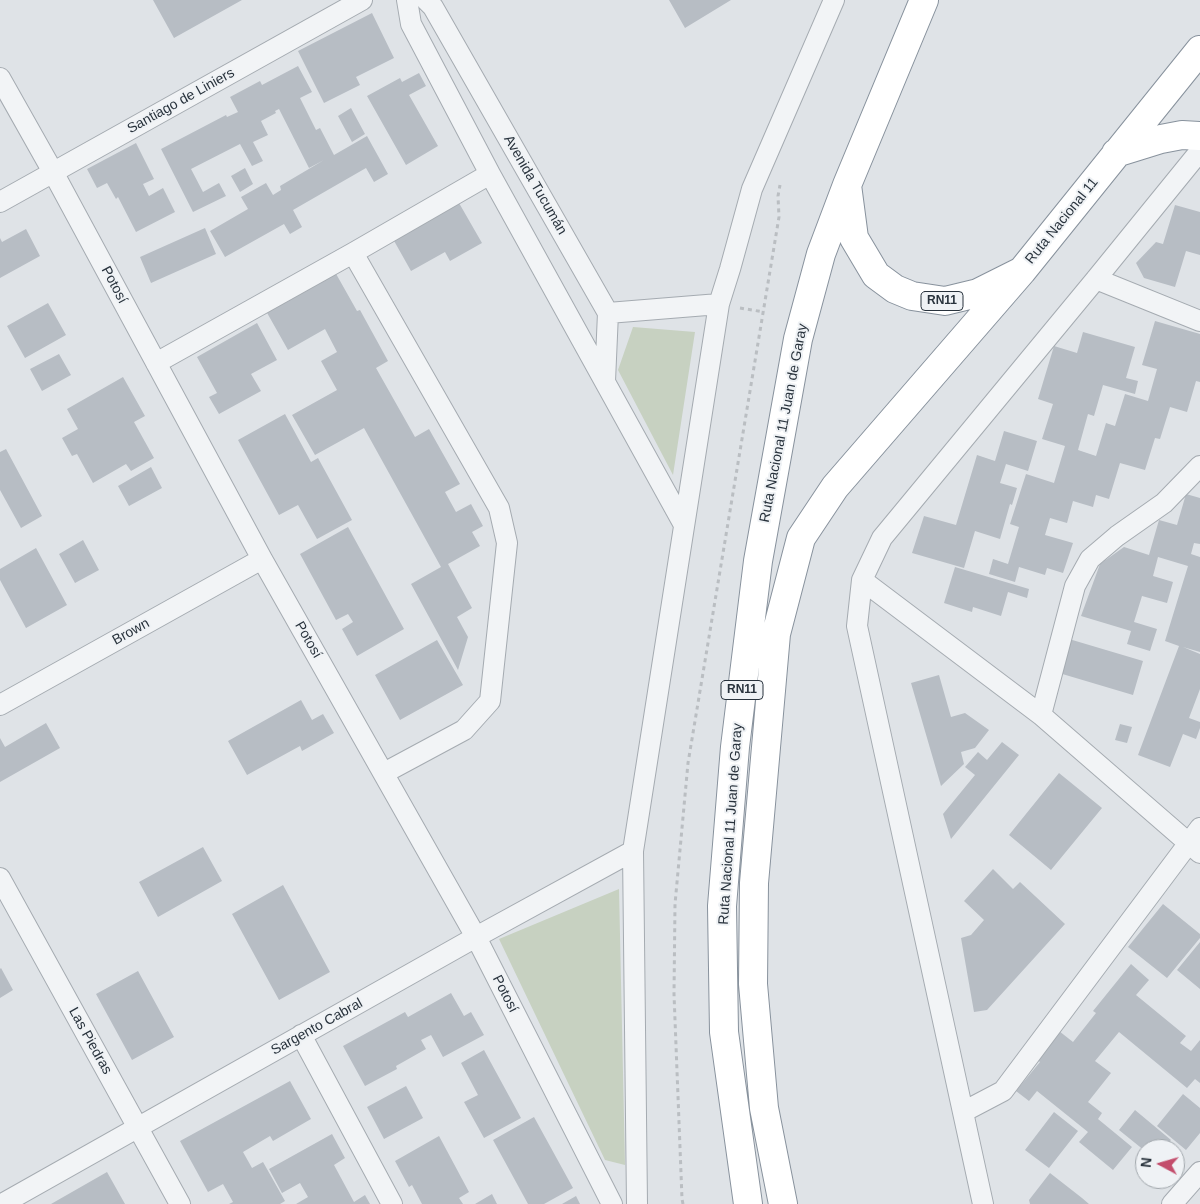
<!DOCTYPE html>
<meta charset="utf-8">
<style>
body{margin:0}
#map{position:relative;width:1200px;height:1204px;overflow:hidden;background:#dfe3e7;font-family:Arial,sans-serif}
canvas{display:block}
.north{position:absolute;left:1135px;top:1139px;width:50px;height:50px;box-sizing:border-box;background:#eff2f5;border:1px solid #a0a6ab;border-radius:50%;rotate:276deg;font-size:14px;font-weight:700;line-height:20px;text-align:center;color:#29333d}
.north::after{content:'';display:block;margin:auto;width:18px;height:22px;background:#c34d6c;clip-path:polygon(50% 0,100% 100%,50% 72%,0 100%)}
</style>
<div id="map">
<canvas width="1200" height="1204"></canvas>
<div class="north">N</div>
</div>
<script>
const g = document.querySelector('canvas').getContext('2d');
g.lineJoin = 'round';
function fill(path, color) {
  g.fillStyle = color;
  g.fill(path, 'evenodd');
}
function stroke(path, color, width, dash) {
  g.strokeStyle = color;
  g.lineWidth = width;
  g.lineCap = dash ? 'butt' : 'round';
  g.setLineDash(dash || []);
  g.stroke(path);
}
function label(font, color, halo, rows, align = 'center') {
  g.font = font + ' Arial,sans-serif';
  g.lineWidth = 4;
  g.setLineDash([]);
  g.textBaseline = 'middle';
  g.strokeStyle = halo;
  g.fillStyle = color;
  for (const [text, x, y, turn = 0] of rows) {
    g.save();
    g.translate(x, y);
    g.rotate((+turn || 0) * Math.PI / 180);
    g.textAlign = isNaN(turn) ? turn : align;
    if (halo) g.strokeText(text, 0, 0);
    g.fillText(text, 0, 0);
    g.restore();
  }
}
fill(new Path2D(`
 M 633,327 L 695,332 L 673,475 L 618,370 Z
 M 619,889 L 625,1165 L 605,1160 L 499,939 Z`), '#c7d1c1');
fill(new Path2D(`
 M 153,0 L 242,0 L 174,38 Z
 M 669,0 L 731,0 L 685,28 Z
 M 372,13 L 394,58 L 356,77 L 360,85 L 324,103 L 298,51 Z
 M 298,66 L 312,92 L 300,98 L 316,130 L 320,128 L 334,155 L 367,136 L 388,174 L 374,182 L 366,168 L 293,210 L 302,227 L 290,234 L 284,224 L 225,257 L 210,231 L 248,209 L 241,197 L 266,183 L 273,195 L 281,190 L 280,186 L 324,160 L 309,168 L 279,109 L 275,111 L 276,113 L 261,121 L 268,135 L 253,142 L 263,161 L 252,166 L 240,144 L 191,169 L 203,192 L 219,183 L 226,196 L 193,212 L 161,149 L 226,115 L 227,117 L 238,112 L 230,97 L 260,81 L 262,85 Z
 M 419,73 L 426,86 L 409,95 L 438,146 L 406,165 L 367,96 L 400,78 L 402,82 Z
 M 351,108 L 365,134 L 352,142 L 338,116 Z
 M 136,143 L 154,179 L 143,184 L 149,196 L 163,188 L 175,212 L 136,232 L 118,197 L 116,199 L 107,183 L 97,188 L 87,169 Z
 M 245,168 L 253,184 L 240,192 L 231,176 Z
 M 459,203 L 482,243 L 450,261 L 445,252 L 411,271 L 393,239 Z
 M 1175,205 L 1200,212 L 1200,255 L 1186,251 L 1175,287 L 1144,278 L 1136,263 L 1156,242 L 1163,244 Z
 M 205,228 L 216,254 L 151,283 L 140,257 Z
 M 26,229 L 40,256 L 0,278 L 0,238 L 2,242 Z
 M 335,272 L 357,311 L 360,310 L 388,361 L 376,368 L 415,437 L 429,429 L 460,484 L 445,492 L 456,512 L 471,504 L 483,526 L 472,532 L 480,546 L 448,564 L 472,608 L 457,617 L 468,637 L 458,670 L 411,584 L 441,567 L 364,428 L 315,455 L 292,415 L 337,390 L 321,361 L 337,352 L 325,329 L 288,350 L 266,311 Z
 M 48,303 L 66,335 L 25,358 L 7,326 Z
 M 1155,321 L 1200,334 L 1200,382 L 1196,381 L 1187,412 L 1170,407 L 1160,439 L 1155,438 L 1145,470 L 1120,463 L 1109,499 L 1096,495 L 1093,507 L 1073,501 L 1067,523 L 1050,518 L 1045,535 L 1073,543 L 1063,573 L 1047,568 L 1045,575 L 1019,567 L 1015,582 L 989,574 L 993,559 L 1008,564 L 1019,527 L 1010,524 L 1026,474 L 1054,483 L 1065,446 L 1042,439 L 1053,404 L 1038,399 L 1054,346 L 1077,353 L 1083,332 L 1135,347 L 1126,378 L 1138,381 L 1135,394 L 1103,385 L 1094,416 L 1088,414 L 1078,450 L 1096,456 L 1106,423 L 1115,426 L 1125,394 L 1148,401 L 1157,369 L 1142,365 Z
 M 257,323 L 277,360 L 251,374 L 261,391 L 219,414 L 209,397 L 217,393 L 197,357 Z
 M 59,354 L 71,375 L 42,391 L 30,369 Z
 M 123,377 L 145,416 L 134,422 L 154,458 L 131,471 L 126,464 L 93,483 L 77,454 L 72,456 L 62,438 L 78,429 L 67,409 Z
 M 285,414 L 311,462 L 318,458 L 352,520 L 317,539 L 298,505 L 279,515 L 238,440 Z
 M 1004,431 L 1037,441 L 1028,471 L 1006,464 L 1000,483 L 1017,488 L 1012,505 L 1010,504 L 1000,539 L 975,531 L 964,568 L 912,553 L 924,516 L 956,525 L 977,455 L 995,461 Z
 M 6,449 L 42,516 L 21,528 L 0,490 L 0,452 Z
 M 151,467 L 162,488 L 129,506 L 118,486 Z
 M 1186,494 L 1200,498 L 1200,544 L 1194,543 L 1191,554 L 1200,557 L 1200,652 L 1183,647 L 1200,654 L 1200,689 L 1189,718 L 1200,722 L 1200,728 L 1196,739 L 1183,734 L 1170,767 L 1138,755 L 1179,646 L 1165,641 L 1188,566 L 1158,557 L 1153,576 L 1173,582 L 1167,603 L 1142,596 L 1134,622 L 1157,629 L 1150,651 L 1127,644 L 1131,631 L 1081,616 L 1100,564 L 1124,547 L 1149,555 L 1159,520 L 1177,525 Z
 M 348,527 L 404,629 L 357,656 L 342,629 L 353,622 L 348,614 L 336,620 L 300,554 Z
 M 83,540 L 99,570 L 75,583 L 59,554 Z
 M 36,548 L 67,605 L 26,628 L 0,580 L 0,569 Z
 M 955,567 L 1029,589 L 1027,598 L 1008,592 L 1001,616 L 973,607 L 972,612 L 944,603 Z
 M 1069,639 L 1143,661 L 1133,695 L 1059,673 Z
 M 437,640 L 463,685 L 400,720 L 375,675 Z
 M 939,675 L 951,717 L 965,713 L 989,730 L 975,748 L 961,752 L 964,764 L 941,786 L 911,683 Z
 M 301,700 L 312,720 L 323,714 L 334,733 L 302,751 L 300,746 L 247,775 L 228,741 Z
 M 46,723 L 60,748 L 0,782 L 0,738 L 5,747 Z
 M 1120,724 L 1132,727 L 1127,743 L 1115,740 Z
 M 1002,742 L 1019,755 L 951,839 L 943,814 L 975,775 L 965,767 L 978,752 L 987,760 Z
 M 1059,773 L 1102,808 L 1051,870 L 1009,835 Z
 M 203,847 L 222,881 L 158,917 L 139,882 Z
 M 993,869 L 1013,889 L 1020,882 L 1065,924 L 987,1010 L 974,1012 L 961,938 L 971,935 L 984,920 L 964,901 Z
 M 283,885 L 330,972 L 279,1000 L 232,914 Z
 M 1163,904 L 1200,934 L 1200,938 L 1167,978 L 1128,947 Z
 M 1200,942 L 1200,989 L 1177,970 Z
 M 1131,964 L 1149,980 L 1136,995 L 1186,1036 L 1180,1043 L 1191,1051 L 1200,1040 L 1200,1083 L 1195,1079 L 1187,1088 L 1119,1032 L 1095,1061 L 1111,1073 L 1088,1102 L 1102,1113 L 1098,1119 L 1132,1147 L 1113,1170 L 1079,1142 L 1088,1132 L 1037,1091 L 1029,1101 L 1016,1091 L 1040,1062 L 1036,1059 L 1059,1031 L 1073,1042 L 1096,1013 L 1093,1011 Z
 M 1,968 L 13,990 L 0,998 L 0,969 Z
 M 138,971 L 174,1037 L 132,1060 L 96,994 Z
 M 451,993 L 464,1016 L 471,1012 L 484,1035 L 443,1057 L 431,1035 L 421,1040 L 426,1049 L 396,1066 L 397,1069 L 365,1086 L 343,1046 L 405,1012 L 408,1017 Z
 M 484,1050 L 521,1118 L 484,1138 L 464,1102 L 478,1095 L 461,1063 Z
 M 290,1081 L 311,1119 L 273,1141 L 270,1136 L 243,1152 L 252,1168 L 263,1162 L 285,1201 L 280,1204 L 229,1204 L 233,1202 L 223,1184 L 208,1192 L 180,1141 Z
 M 406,1086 L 423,1118 L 384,1139 L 367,1107 Z
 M 1183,1094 L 1200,1108 L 1200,1133 L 1186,1150 L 1157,1126 Z
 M 1135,1110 L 1171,1140 L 1163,1149 L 1145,1149 L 1145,1151 L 1119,1130 Z
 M 1054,1112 L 1078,1131 L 1049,1168 L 1025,1150 Z
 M 534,1117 L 573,1188 L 544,1204 L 528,1204 L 493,1140 Z
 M 332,1134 L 345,1158 L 334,1165 L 354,1202 L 365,1195 L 370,1204 L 296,1204 L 308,1197 L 300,1183 L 282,1193 L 269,1169 Z
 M 439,1136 L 469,1192 L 459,1198 L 463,1204 L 422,1204 L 412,1185 L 409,1187 L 395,1161 Z
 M 107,1172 L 125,1204 L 51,1204 Z
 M 1050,1173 L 1082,1198 L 1089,1204 L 1030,1204 L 1029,1200 Z
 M 492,1194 L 497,1204 L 475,1204 Z
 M 576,1196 L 580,1204 L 562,1204 Z`), '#b7bdc4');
const minor = new Path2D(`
 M 407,0 L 411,24 L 490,174 L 684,525
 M 426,0 L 433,7 L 608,313 L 605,381
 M 0,78 L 53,172 L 262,559 L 476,937 L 612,1204
 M 0,202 L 362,0
 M 353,253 L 499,508 L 507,543 L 490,701 L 464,730 L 384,773
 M 1096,279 L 1200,321
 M 608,313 L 719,304
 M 156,363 L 353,253 L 490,174
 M 862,580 L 1041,715 L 1200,853
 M 0,705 L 262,559
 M 1041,715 L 1075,586 L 1090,559 L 1117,536 L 1164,503 L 1200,466
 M 0,878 L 180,1204
 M 301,1035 L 392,1204
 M 963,1112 L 1003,1091 L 1200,828
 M 2,1204 L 476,937 L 633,851
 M 637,1204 L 633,851 L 719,304 L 730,269 L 752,189 L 834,0
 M 983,1204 L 857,626 L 862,580 L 882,538 L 1096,279 L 1200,151
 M 1172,1204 L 1200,1172`);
const trunk = new Path2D(`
 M 924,0 L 847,185 L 854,238 L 876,275 L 895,289 L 912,296 L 945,301 L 978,293 L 1022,271 L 1200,50
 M 1116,153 L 1161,139 L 1182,135 L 1200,136
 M 748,1204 L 724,1032 L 722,906 L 735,747 L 758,561 L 798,339 L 821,254 L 847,185
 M 783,1204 L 764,1108 L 753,984 L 754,883 L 776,634 L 801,538 L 835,487 L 1022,271`);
stroke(minor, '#a5abb1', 22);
stroke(trunk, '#88929d', 30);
stroke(new Path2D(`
 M 740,308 L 764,312
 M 683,1204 L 682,1199 L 674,994 L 675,904 L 688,763 L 779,217 L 778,196 L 780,185`), '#babec2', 3, [4, 4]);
stroke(minor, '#f2f4f6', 20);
stroke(trunk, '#fff', 28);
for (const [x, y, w] of [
 [942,301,42],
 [742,690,42]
]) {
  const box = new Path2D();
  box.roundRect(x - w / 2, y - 9.5, w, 19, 4);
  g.fillStyle = '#eff2f5';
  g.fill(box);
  stroke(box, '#29333d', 1);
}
label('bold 12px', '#29333d', null, [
 ["RN11",942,301],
 ["RN11",742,690]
]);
label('14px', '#29333d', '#eff2f5', [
 ["Santiago de Liniers",181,101,-29],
 ["Avenida Tucumán",535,185,60],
 ["Ruta Nacional 11",1062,221,-51],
 ["Potosí",114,285,62],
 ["Ruta Nacional 11 Juan de Garay",784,423,-79],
 ["Brown",131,632,-29],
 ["Potosí",308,640,60],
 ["Ruta Nacional 11 Juan de Garay",731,824,-86],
 ["Potosí",505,994,63],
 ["Sargento Cabral",317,1027,-29],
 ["Las Piedras",90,1041,61]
]);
</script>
